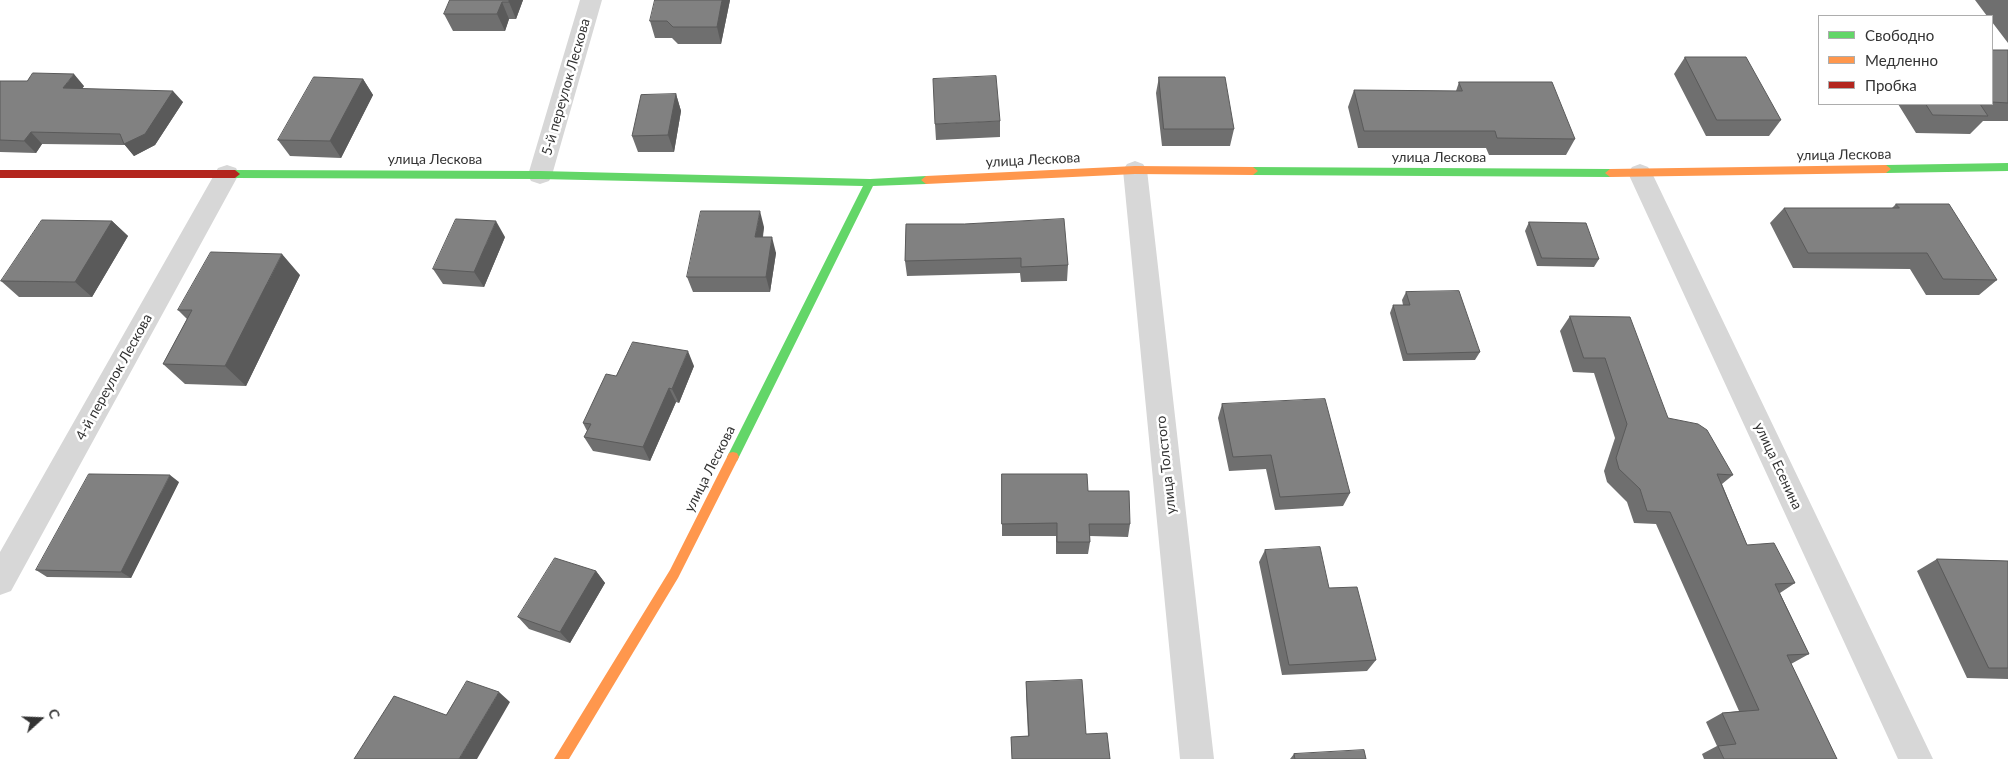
<!DOCTYPE html>
<meta charset="utf-8">
<style>
body{margin:0}
#map{position:relative;width:2008px;height:759px;overflow:hidden;background:#fff;font-family:Lato,sans-serif}
canvas{display:block}
.legend{position:absolute;left:1818px;top:15px;width:175px;height:90px;box-sizing:border-box;background:#fff;border:1px solid #adadad;margin:0;padding:6px 9px;list-style:none;font-size:15px;color:#333}
.legend li{display:flex;align-items:center;gap:10px;height:25px}
.legend b{width:25px;border:1px solid #adadad}
.north{position:absolute;left:15px;top:694px;width:50px;height:50px;-webkit-text-stroke:4px #fff;paint-order:stroke;rotate:70deg;font-size:14px;font-weight:700;line-height:20px;text-align:center;color:#333}
.north::after{content:'';display:block;margin:auto;width:18px;height:22px;background:#333;clip-path:polygon(50% 0,100% 100%,50% 72%,0 100%)}
</style>
<div id="map">
<canvas width="2008" height="759"></canvas>
<ul class="legend">
<li><b style="height:6px;background:#63d668"></b>Свободно</li>
<li><b style="height:6px;background:#ff974d"></b>Медленно</li>
<li><b style="height:6px;background:#b3261e"></b>Пробка</li>
</ul>
<div class="north">С</div>
</div>
<script>
const g = document.querySelector('canvas').getContext('2d');
g.lineJoin = 'round';
function fill(path, color) {
  g.fillStyle = color;
  g.fill(path, 'evenodd');
}
function stroke(path, color, width, dash) {
  g.strokeStyle = color;
  g.lineWidth = width;
  g.lineCap = dash ? 'butt' : 'round';
  g.setLineDash(dash || []);
  g.stroke(path);
}
function label(font, color, halo, rows, align = 'center') {
  g.font = font + ' Lato,sans-serif';
  g.lineWidth = 5;
  g.setLineDash([]);
  g.textBaseline = 'middle';
  g.strokeStyle = halo;
  g.fillStyle = color;
  for (const [text, x, y, turn = 0] of rows) {
    g.save();
    g.translate(x, y);
    g.rotate((+turn || 0) * Math.PI / 180);
    g.textAlign = isNaN(turn) ? turn : align;
    if (halo) g.strokeText(text, 0, 0);
    g.fillText(text, 0, 0);
    g.restore();
  }
}
fill(new Path2D(`
 M 580,0 L 602,0 L 552,175 L 549,181 L 540,184 L 531,181 L 528,175 Z
 M 1135,161 L 1143,164 L 1147,170 L 1214,759 L 1180,759 L 1123,170 L 1127,164 Z
 M 1640,164 L 1648,167 L 1652,173 L 1933,759 L 1898,759 L 1628,173 L 1632,167 Z
 M 227,165 L 236,168 L 239,174 L 11,591 L 0,595 L 0,552 L 218,168 Z`), '#d7d7d7');
fill(new Path2D(`
 M 2008,163 L 2008,171 L 1886,173 L 1881,169 L 1886,165 Z
 M 1253,167 L 1610,169 L 1615,173 L 1610,177 L 1253,175 L 1248,171 Z
 M 235,170 L 540,171 L 870,179 L 926,176 L 931,180 L 926,184 L 873,186 L 737,461 L 733,462 L 729,461 L 727,457 L 863,186 L 540,179 L 235,178 L 230,174 Z`), '#63d668');
fill(new Path2D(`
 M 1886,165 L 1891,169 L 1886,173 L 1610,177 L 1605,173 L 1610,169 Z
 M 1135,166 L 1253,167 L 1258,171 L 1253,175 L 1135,174 L 926,184 L 921,180 L 926,176 Z
 M 733,452 L 737,453 L 739,457 L 678,578 L 569,759 L 554,759 L 670,570 L 729,453 Z`), '#ff974d');
fill(new Path2D(`
 M 0,170 L 235,170 L 240,174 L 235,178 L 0,178 Z`), '#b3261e');
fill(new Path2D(`
 M 450,0 L 523,0 L 516,19 L 509,19 L 505,31 L 453,31 L 444,14 Z
 M 730,0 L 721,44 L 678,44 L 672,38 L 655,38 L 650,21 Z
 M 1975,0 L 2008,0 L 2008,43 L 1992,22 L 1992,16 L 1987,16 Z
 M 1992,50 L 2008,50 L 2008,121 L 1983,121 L 1970,134 L 1916,133 L 1898,104 L 1992,104 Z
 M 1685,57 L 1781,120 L 1769,136 L 1706,136 L 1674,74 Z
 M 1159,77 L 1234,129 L 1230,146 L 1162,146 L 1156,93 Z
 M 363,79 L 373,95 L 341,158 L 290,156 L 278,140 Z
 M 0,81 L 84,86 L 82,89 L 183,102 L 155,145 L 134,156 L 125,145 L 42,144 L 36,153 L 0,152 Z
 M 1459,82 L 1575,139 L 1566,155 L 1489,155 L 1486,148 L 1358,148 L 1348,107 L 1354,90 L 1456,91 Z
 M 676,94 L 681,111 L 674,152 L 638,152 L 632,136 Z
 M 1000,121 L 1000,137 L 936,140 L 935,124 Z
 M 1896,204 L 1997,280 L 1979,295 L 1926,295 L 1910,269 L 1793,268 L 1770,223 L 1784,208 L 1892,208 Z
 M 112,221 L 128,236 L 92,297 L 19,297 L 1,281 Z
 M 1529,222 L 1599,259 L 1594,267 L 1537,266 L 1525,231 Z
 M 906,224 L 1068,265 L 1067,281 L 1021,282 L 1020,273 L 907,276 L 905,261 Z
 M 764,227 L 763,237 L 776,253 L 770,292 L 693,292 L 687,277 Z
 M 505,237 L 484,287 L 443,284 L 433,269 Z
 M 300,275 L 246,386 L 185,384 L 163,364 L 187,319 L 178,310 Z
 M 1406,292 L 1480,352 L 1475,360 L 1403,361 L 1390,313 L 1393,305 L 1403,305 L 1402,300 Z
 M 1570,316 L 1668,418 L 1733,475 L 1722,484 L 1747,545 L 1795,583 L 1780,593 L 1809,654 L 1791,664 L 1837,759 L 1704,759 L 1702,754 L 1717,746 L 1706,722 L 1722,713 L 1739,711 L 1656,524 L 1634,523 L 1627,502 L 1607,482 L 1604,471 L 1615,438 L 1594,373 L 1573,372 L 1560,331 Z
 M 694,366 L 679,403 L 676,402 L 650,461 L 593,451 L 584,437 L 587,431 L 583,423 L 616,376 Z
 M 1222,404 L 1350,493 L 1343,506 L 1275,510 L 1266,469 L 1229,471 L 1218,418 Z
 M 1002,474 L 1088,491 L 1130,524 L 1128,537 L 1090,536 L 1090,542 L 1088,554 L 1056,554 L 1056,536 L 1002,536 Z
 M 179,482 L 131,578 L 47,577 L 36,570 Z
 M 1265,550 L 1329,588 L 1376,660 L 1367,671 L 1282,675 L 1259,562 Z
 M 1937,559 L 2008,561 L 2008,679 L 1967,678 L 1917,571 Z
 M 596,571 L 605,583 L 570,643 L 529,629 L 518,617 Z
 M 1026,682 L 1086,734 L 1110,759 L 1012,759 L 1011,737 L 1028,736 L 1026,693 Z
 M 1294,754 L 1366,759 L 1290,759 Z`), '#6f6f6f');
fill(new Path2D(`
 M 509,0 L 523,0 L 516,19 L 509,2 Z
 M 722,0 L 730,0 L 721,44 L 717,27 Z
 M 502,2 L 509,19 L 505,31 L 497,14 Z
 M 74,74 L 84,86 L 74,100 L 63,88 Z
 M 363,79 L 373,95 L 341,158 L 330,141 Z
 M 173,91 L 183,102 L 155,145 L 134,156 L 124,144 Z
 M 676,94 L 681,111 L 674,152 L 668,135 Z
 M 31,132 L 42,144 L 36,153 L 24,141 Z
 M 760,211 L 764,227 L 760,252 L 755,237 Z
 M 112,221 L 128,236 L 92,297 L 75,282 Z
 M 496,221 L 505,237 L 484,287 L 474,272 Z
 M 772,237 L 776,253 L 770,292 L 766,277 Z
 M 282,254 L 300,275 L 246,386 L 225,366 Z
 M 688,351 L 694,366 L 679,403 L 672,389 Z
 M 669,388 L 676,402 L 650,461 L 643,447 Z
 M 170,475 L 179,482 L 131,578 L 121,572 Z
 M 596,571 L 605,583 L 570,643 L 560,632 Z
 M 499,692 L 510,702 L 477,759 L 459,759 Z`), '#5a5a5a');
const building = new Path2D(`
 M 450,0 L 509,0 L 509,2 L 502,2 L 497,14 L 444,14 Z
 M 655,0 L 722,0 L 717,27 L 673,27 L 667,21 L 650,21 Z
 M 1992,50 L 2008,50 L 2008,103 L 1992,102 Z
 M 1685,57 L 1746,57 L 1781,120 L 1717,120 Z
 M 33,73 L 74,74 L 63,88 L 173,91 L 145,134 L 124,144 L 120,134 L 31,132 L 24,141 L 0,140 L 0,81 L 27,81 Z
 M 996,76 L 1000,121 L 935,124 L 933,79 Z
 M 314,77 L 363,79 L 330,141 L 278,140 Z
 M 1159,77 L 1225,77 L 1234,129 L 1164,129 Z
 M 1459,82 L 1552,82 L 1575,139 L 1497,138 L 1495,131 L 1364,131 L 1354,90 L 1462,91 Z
 M 676,94 L 668,135 L 632,136 L 641,95 Z
 M 1926,104 L 1980,104 L 1988,116 L 1933,115 Z
 M 1896,204 L 1949,204 L 1997,280 L 1943,279 L 1927,253 L 1808,253 L 1784,208 L 1899,208 Z
 M 701,211 L 760,211 L 755,237 L 772,237 L 766,277 L 687,277 Z
 M 456,219 L 496,221 L 474,272 L 433,269 Z
 M 1064,219 L 1068,265 L 1021,267 L 1021,258 L 905,261 L 906,224 L 964,224 Z
 M 42,220 L 112,221 L 75,282 L 1,281 Z
 M 1529,222 L 1586,223 L 1599,259 L 1542,258 Z
 M 211,252 L 282,254 L 225,366 L 163,364 L 192,310 L 178,310 Z
 M 1459,291 L 1480,352 L 1407,354 L 1393,305 L 1410,305 L 1406,292 Z
 M 1570,316 L 1630,317 L 1668,418 L 1698,424 L 1707,430 L 1733,475 L 1717,474 L 1747,545 L 1774,543 L 1795,583 L 1775,584 L 1809,654 L 1787,655 L 1837,759 L 1724,759 L 1718,746 L 1736,744 L 1722,713 L 1759,710 L 1670,512 L 1647,511 L 1640,489 L 1619,469 L 1616,458 L 1627,424 L 1605,358 L 1584,358 Z
 M 633,342 L 688,351 L 672,389 L 669,388 L 643,447 L 584,437 L 591,424 L 583,423 L 606,374 L 616,376 Z
 M 1325,399 L 1350,493 L 1280,497 L 1271,455 L 1233,457 L 1222,404 Z
 M 89,474 L 170,475 L 121,572 L 36,570 Z
 M 1002,474 L 1087,474 L 1088,491 L 1129,491 L 1130,524 L 1089,524 L 1090,542 L 1057,542 L 1057,523 L 1002,524 Z
 M 1320,547 L 1329,588 L 1357,587 L 1376,660 L 1289,665 L 1265,550 Z
 M 555,558 L 596,571 L 560,632 L 518,617 Z
 M 1937,559 L 2008,561 L 2008,668 L 1989,668 Z
 M 1082,680 L 1086,734 L 1107,733 L 1110,759 L 1012,759 L 1011,737 L 1029,736 L 1026,682 Z
 M 467,681 L 499,692 L 459,759 L 354,759 L 394,696 L 446,715 Z
 M 1364,750 L 1366,759 L 1295,759 L 1294,754 Z`);
fill(building, '#818181');
stroke(building, '#5a5a5a', 1);
label('14px', '#333', '#fff', [
 ["5-й переулок Лескова",566,87,-74],
 ["улица Лескова",1844,155,-1],
 ["улица Лескова",1439,157],
 ["улица Лескова",435,159],
 ["улица Лескова",1033,160,-3],
 ["4-й переулок Лескова",114,377,-61],
 ["улица Толстого",1166,465,-96],
 ["улица Есенина",1778,466,65],
 ["улица Лескова",710,469,-63]
]);
</script>
